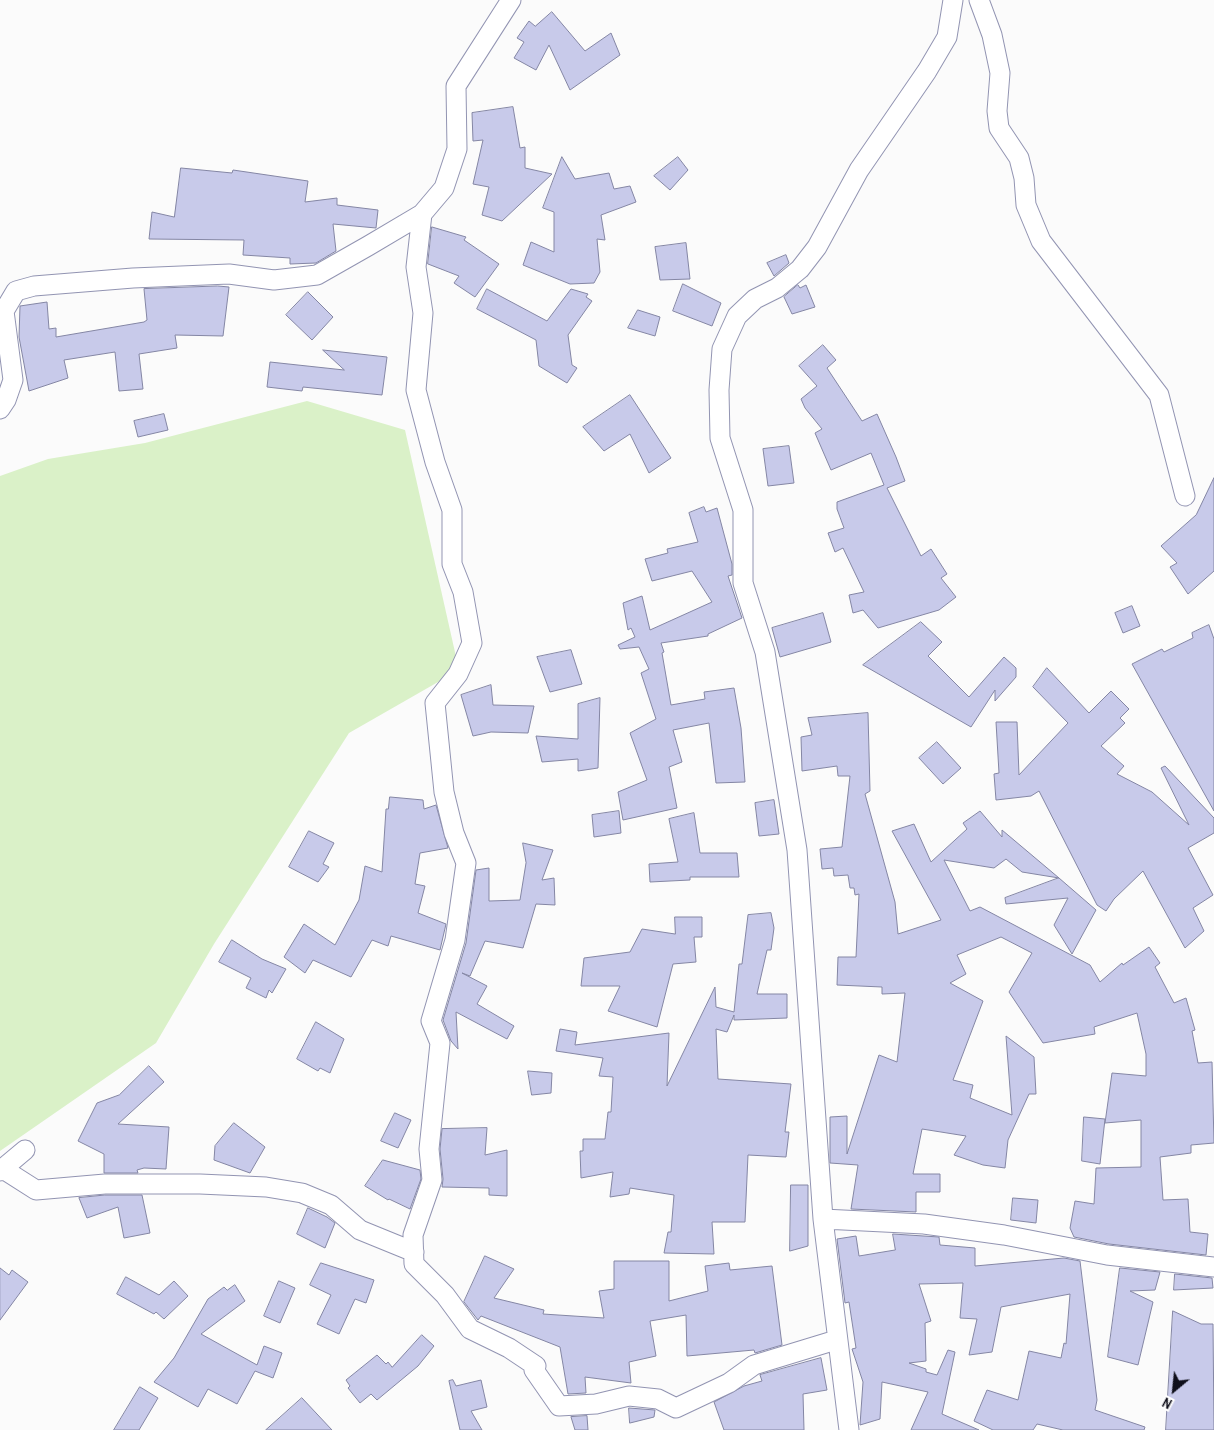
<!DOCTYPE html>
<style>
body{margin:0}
#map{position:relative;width:1214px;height:1430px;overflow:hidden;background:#fbfbfb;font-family:"Archivo Narrow",sans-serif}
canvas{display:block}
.north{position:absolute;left:1149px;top:1365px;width:50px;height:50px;-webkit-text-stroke:4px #fff;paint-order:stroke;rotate:208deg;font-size:14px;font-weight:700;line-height:20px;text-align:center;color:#0f0f1a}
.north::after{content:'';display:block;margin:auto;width:18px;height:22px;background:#0f0f1a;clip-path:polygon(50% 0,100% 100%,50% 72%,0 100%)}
</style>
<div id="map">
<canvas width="1214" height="1430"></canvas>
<div class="north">N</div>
</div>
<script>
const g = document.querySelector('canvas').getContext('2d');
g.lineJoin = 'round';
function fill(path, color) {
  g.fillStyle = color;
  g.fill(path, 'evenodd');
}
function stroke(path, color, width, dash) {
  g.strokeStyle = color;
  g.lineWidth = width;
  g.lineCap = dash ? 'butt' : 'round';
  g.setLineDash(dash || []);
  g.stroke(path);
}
fill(new Path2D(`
 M 307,401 L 405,430 L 459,670 L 349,733 L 214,944 L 156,1043 L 0,1151 L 0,476 L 48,459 L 145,443 Z`), '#daf1c8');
const building = new Path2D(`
 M 552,12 L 585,51 L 611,33 L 620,55 L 570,90 L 549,45 L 536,70 L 514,58 L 524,42 L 517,38 L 529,21 L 535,26 Z
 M 513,107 L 520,148 L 525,147 L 525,168 L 552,174 L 502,221 L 482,215 L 489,187 L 473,184 L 483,140 L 473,141 L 472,113 Z
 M 562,157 L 575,179 L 609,173 L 614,189 L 630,186 L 636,202 L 601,215 L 605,240 L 597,239 L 600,272 L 594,283 L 570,284 L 523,265 L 531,242 L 554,252 L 554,212 L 543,208 Z
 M 678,157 L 688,170 L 670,190 L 654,176 Z
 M 181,168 L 232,173 L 233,170 L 308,181 L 305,202 L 337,198 L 337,205 L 378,210 L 376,228 L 333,224 L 336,251 L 316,263 L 290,264 L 290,258 L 243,255 L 244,240 L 149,239 L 152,212 L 174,217 Z
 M 432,227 L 466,237 L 464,240 L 499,264 L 475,297 L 454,283 L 459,276 L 428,264 Z
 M 686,243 L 690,279 L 660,280 L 655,247 Z
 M 786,255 L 789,263 L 774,276 L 767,263 Z
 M 683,284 L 721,303 L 712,326 L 673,311 Z
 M 798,285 L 800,288 L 806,285 L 815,307 L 792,314 L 784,297 Z
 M 218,286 L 229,287 L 223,336 L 175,335 L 177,348 L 139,354 L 143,389 L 119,391 L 115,352 L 64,360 L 68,378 L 29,391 L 19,337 L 20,306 L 47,302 L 49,329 L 56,328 L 56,337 L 144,322 L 147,320 L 144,289 Z
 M 487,289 L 547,321 L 571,289 L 588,294 L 586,297 L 592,301 L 568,335 L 572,365 L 577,368 L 567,383 L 539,366 L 536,340 L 477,309 Z
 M 308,292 L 333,317 L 312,340 L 286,315 Z
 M 638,310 L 660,317 L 655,336 L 628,328 Z
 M 823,345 L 836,360 L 827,368 L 862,421 L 877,414 L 896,457 L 905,481 L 887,488 L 921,556 L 931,549 L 947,574 L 941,578 L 956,597 L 939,610 L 878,628 L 863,610 L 853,613 L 849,595 L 864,592 L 843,548 L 835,552 L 828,533 L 844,528 L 837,509 L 837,502 L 884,485 L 871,453 L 831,470 L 815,433 L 822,429 L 805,408 L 801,399 L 817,386 L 799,366 Z
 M 323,350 L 387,357 L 382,395 L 303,387 L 302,391 L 267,387 L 270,362 L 344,370 Z
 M 630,395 L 671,458 L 649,473 L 630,434 L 604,451 L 583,427 Z
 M 164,414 L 168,430 L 138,437 L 134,421 Z
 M 789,446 L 794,483 L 768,486 L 763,449 Z
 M 1214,478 L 1214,571 L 1188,594 L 1170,567 L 1177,563 L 1161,546 L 1196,515 Z
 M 704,507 L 706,512 L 717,508 L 732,564 L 732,575 L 728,576 L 742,618 L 708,634 L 708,636 L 661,643 L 664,652 L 662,653 L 671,705 L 705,699 L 704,692 L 734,688 L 741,728 L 745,782 L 716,783 L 709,723 L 673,730 L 682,762 L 669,767 L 677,808 L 623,820 L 618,792 L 647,780 L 630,733 L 656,719 L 641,673 L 649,669 L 639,647 L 620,649 L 618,645 L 635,637 L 631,628 L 628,630 L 623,603 L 642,596 L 650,630 L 712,602 L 692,571 L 652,581 L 645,559 L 668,553 L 667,549 L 698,542 L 689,513 Z
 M 1132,606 L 1140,626 L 1123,633 L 1115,613 Z
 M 823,613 L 831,642 L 780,657 L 772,628 Z
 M 921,622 L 942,642 L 928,656 L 969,697 L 1004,657 L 1016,668 L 1016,677 L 995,701 L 995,690 L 971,727 L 863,665 Z
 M 1209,625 L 1214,639 L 1214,811 L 1132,664 L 1162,649 L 1164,652 L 1193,638 L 1192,633 Z
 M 571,650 L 582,684 L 550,692 L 537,657 Z
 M 1047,668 L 1089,713 L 1111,691 L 1129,709 L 1120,718 L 1125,723 L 1101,746 L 1124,766 L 1117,774 L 1152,792 L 1189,825 L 1161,768 L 1165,766 L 1214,818 L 1214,833 L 1188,848 L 1213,895 L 1193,908 L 1204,931 L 1185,948 L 1143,871 L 1114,899 L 1106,911 L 1097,905 L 1039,791 L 1031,796 L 996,800 L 994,774 L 999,773 L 996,722 L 1017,722 L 1019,775 L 1068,723 L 1033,687 Z
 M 491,685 L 493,705 L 534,706 L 528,733 L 491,732 L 473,736 L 461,695 Z
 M 600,698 L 598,768 L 578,771 L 578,759 L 542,762 L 536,736 L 578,739 L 578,704 Z
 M 868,713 L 870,791 L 865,794 L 895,902 L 898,934 L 941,920 L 892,831 L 914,824 L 931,862 L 967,829 L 963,823 L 980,811 L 1002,837 L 1002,830 L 1059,878 L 1022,872 L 1006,859 L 994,868 L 944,860 L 970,911 L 980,907 L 1090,965 L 1100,982 L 1122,963 L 1123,965 L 1149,947 L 1160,963 L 1155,967 L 1174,1003 L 1186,998 L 1195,1030 L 1192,1031 L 1198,1063 L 1212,1062 L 1214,1143 L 1191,1145 L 1191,1153 L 1160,1157 L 1163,1200 L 1188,1199 L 1190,1232 L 1208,1234 L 1206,1255 L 1109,1244 L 1074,1237 L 1070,1228 L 1075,1201 L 1094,1204 L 1096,1168 L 1141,1167 L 1141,1120 L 1105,1123 L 1112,1073 L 1146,1076 L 1146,1054 L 1137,1013 L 1094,1027 L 1095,1034 L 1043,1043 L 1009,992 L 1032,953 L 1001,937 L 957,955 L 966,974 L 950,983 L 983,1001 L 953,1080 L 973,1085 L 970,1098 L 1012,1115 L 1006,1036 L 1034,1057 L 1036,1094 L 1029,1094 L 1008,1140 L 1005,1168 L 983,1165 L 954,1155 L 966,1136 L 922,1129 L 913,1174 L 940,1174 L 940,1192 L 916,1192 L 916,1212 L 851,1209 L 858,1165 L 830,1163 L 830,1117 L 847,1116 L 847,1154 L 879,1055 L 897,1062 L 905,993 L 882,994 L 882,987 L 837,985 L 838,957 L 856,957 L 859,894 L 855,895 L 854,888 L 850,888 L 848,875 L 834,876 L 833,868 L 822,869 L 820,849 L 842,847 L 850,776 L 838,776 L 837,766 L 802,771 L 801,737 L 812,735 L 808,718 Z
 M 937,742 L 961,768 L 943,784 L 919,758 Z
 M 390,797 L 423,800 L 424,809 L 436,805 L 448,848 L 420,853 L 415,884 L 425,886 L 418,913 L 446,924 L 440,950 L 391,936 L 388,946 L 372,940 L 351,977 L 313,960 L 305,973 L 284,957 L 304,924 L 335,945 L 359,900 L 365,866 L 382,872 L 386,809 L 388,809 Z
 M 774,800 L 779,834 L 759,836 L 755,803 Z
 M 619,811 L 621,833 L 594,837 L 592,815 Z
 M 694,813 L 700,853 L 737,853 L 739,877 L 690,877 L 690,880 L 650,882 L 649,864 L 678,862 L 669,819 Z
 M 309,831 L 334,843 L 323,864 L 329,867 L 318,882 L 289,867 Z
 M 523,843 L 553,850 L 542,880 L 554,878 L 555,905 L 536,904 L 523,948 L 485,941 L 470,976 L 462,973 L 487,986 L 477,1004 L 514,1026 L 507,1039 L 456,1012 L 458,1049 L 451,1041 L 443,1020 L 466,943 L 476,870 L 489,868 L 489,901 L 520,900 L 526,863 Z
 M 1059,878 L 1096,910 L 1072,954 L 1054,925 L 1068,898 L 1006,904 L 1005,898 Z
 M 771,913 L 774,928 L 771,950 L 767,950 L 757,994 L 787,994 L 787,1018 L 734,1020 L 734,1015 L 727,1032 L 716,1029 L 718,1079 L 791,1084 L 785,1132 L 789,1132 L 786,1157 L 748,1155 L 745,1222 L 712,1222 L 714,1254 L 664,1253 L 668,1232 L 671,1232 L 674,1195 L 630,1188 L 629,1194 L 610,1197 L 613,1172 L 581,1178 L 580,1151 L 583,1151 L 583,1139 L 605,1139 L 608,1112 L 611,1112 L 613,1077 L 599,1076 L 603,1058 L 556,1051 L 560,1029 L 577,1032 L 575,1045 L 669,1033 L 667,1086 L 715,987 L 716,1007 L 734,1012 L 739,964 L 742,964 L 748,915 Z
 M 675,917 L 702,917 L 702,937 L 694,937 L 696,962 L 673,964 L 657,1027 L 608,1011 L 620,986 L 581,986 L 584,958 L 630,952 L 642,929 L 675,934 Z
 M 232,940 L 262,959 L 286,969 L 272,993 L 269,990 L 266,998 L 246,988 L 251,978 L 219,962 Z
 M 316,1022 L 344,1039 L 330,1073 L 320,1068 L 318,1071 L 297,1059 Z
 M 149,1066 L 164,1082 L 118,1124 L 169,1127 L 166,1169 L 144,1168 L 137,1170 L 138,1173 L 104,1173 L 104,1154 L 78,1141 L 97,1103 L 119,1095 Z
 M 528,1071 L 552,1073 L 551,1093 L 532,1095 Z
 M 395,1113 L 411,1120 L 398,1148 L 381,1141 Z
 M 1084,1117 L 1105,1119 L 1100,1164 L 1082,1161 Z
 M 234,1123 L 265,1147 L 250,1173 L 214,1160 L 215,1146 Z
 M 487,1128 L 485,1155 L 507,1150 L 507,1196 L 489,1195 L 489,1188 L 442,1187 L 443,1179 L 440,1149 L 442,1129 Z
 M 383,1160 L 420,1170 L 421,1179 L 410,1209 L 389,1199 L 388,1200 L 365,1186 Z
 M 791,1185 L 808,1185 L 808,1246 L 790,1251 Z
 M 105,1195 L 142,1195 L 150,1233 L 124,1238 L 118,1207 L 87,1218 L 79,1198 Z
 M 1013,1198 L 1038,1200 L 1036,1223 L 1011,1220 Z
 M 308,1208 L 327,1217 L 335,1223 L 325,1248 L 297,1234 Z
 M 893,1234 L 939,1237 L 940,1245 L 975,1248 L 975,1266 L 1064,1258 L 1080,1261 L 1097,1400 L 1095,1410 L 1145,1427 L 1144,1430 L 1063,1430 L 1037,1424 L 1033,1430 L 993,1430 L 974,1421 L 987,1390 L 1018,1400 L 1029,1351 L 1061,1358 L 1064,1343 L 1066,1344 L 1070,1294 L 1001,1307 L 992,1352 L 969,1355 L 977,1319 L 960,1318 L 963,1283 L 919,1284 L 931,1321 L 925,1323 L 926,1361 L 909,1363 L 926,1369 L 926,1372 L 937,1375 L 948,1350 L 955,1352 L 942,1414 L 979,1430 L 911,1430 L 928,1392 L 882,1382 L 880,1419 L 860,1425 L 863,1382 L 852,1349 L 856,1348 L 849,1302 L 845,1303 L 837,1239 L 856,1236 L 859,1256 L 895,1250 Z
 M 485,1256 L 514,1269 L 494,1298 L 544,1310 L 543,1314 L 604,1318 L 599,1291 L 614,1289 L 614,1261 L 669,1261 L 669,1301 L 708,1291 L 705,1266 L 729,1263 L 730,1270 L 772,1266 L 782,1345 L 755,1353 L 754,1350 L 687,1356 L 686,1315 L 650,1321 L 656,1356 L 629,1362 L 631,1383 L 585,1377 L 586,1393 L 568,1394 L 560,1347 L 481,1316 L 478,1320 L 464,1302 Z
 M 321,1263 L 374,1280 L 366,1303 L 355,1299 L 339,1334 L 317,1324 L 331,1295 L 310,1285 Z
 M 0,1268 L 9,1275 L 12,1270 L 28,1282 L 0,1320 Z
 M 1120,1268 L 1160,1272 L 1155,1290 L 1130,1291 L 1153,1302 L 1138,1365 L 1108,1357 Z
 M 1175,1274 L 1212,1278 L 1213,1288 L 1174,1290 Z
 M 126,1277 L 159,1295 L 174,1281 L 188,1296 L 164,1319 L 156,1312 L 154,1314 L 117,1294 Z
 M 279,1281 L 295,1288 L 280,1323 L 264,1316 Z
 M 235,1285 L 245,1301 L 201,1334 L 257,1365 L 264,1346 L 282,1353 L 273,1378 L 255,1371 L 237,1404 L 208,1389 L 198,1407 L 154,1382 L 174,1358 L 208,1299 L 224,1287 L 227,1290 Z
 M 1173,1311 L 1201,1324 L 1213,1324 L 1214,1430 L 1166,1430 Z
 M 422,1335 L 434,1346 L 418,1366 L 377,1400 L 371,1394 L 360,1403 L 348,1388 L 350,1386 L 346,1380 L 377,1355 L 386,1364 L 388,1362 L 392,1367 Z
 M 821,1358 L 827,1390 L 803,1394 L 804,1430 L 724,1430 L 714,1402 L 744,1386 L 762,1381 L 760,1375 Z
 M 453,1380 L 456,1386 L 481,1380 L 487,1407 L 471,1411 L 482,1430 L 460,1430 L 449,1381 Z
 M 140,1387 L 158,1398 L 139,1430 L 114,1430 Z
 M 302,1398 L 332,1430 L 266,1430 Z
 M 629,1408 L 655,1410 L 654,1417 L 630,1423 Z
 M 587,1416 L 588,1430 L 575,1430 L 571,1417 Z`);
fill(building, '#c8caea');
stroke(building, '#8486a4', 1);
const minor = new Path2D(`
 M 979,0 L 992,35 L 1000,73 L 997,111 L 999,128 L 1019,158 L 1024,178 L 1026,205 L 1041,241 L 1159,395 L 1185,496
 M 422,214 L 416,267 L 423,313 L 416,390 L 435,462 L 452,510 L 452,564 L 463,592 L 472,643 L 458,674 L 435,703 L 444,792 L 454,833 L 466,863 L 455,940 L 431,1021 L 440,1043 L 429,1149 L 432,1180 L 413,1235 L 414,1264 L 445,1295 L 470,1329 L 509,1348 L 536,1366 L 534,1370 L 559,1406 L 596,1404 L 629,1396 L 658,1399 L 676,1408 L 729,1383 L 754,1365 L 836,1340
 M 0,409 L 6,400 L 13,380 L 4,311 L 16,291 L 34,286 L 133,278 L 229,274 L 274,280 L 317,275 L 368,246 L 422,214 L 444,188 L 457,149 L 456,86 L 511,0
 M 3,1169 L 36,1190 L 105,1184 L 200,1184 L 266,1187 L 302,1193 L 331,1205 L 360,1230 L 414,1252
 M 0,1171 L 25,1150
 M 823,1219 L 924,1224 L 1004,1235 L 1107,1255 L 1214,1267
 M 849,1430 L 823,1219 L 797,850 L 765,652 L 743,583 L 743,510 L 720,438 L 719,390 L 722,349 L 737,316 L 755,299 L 777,288 L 800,269 L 817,247 L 859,170 L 927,71 L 947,37 L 953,0`);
stroke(minor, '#9294b2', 21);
stroke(minor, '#fff', 19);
</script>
